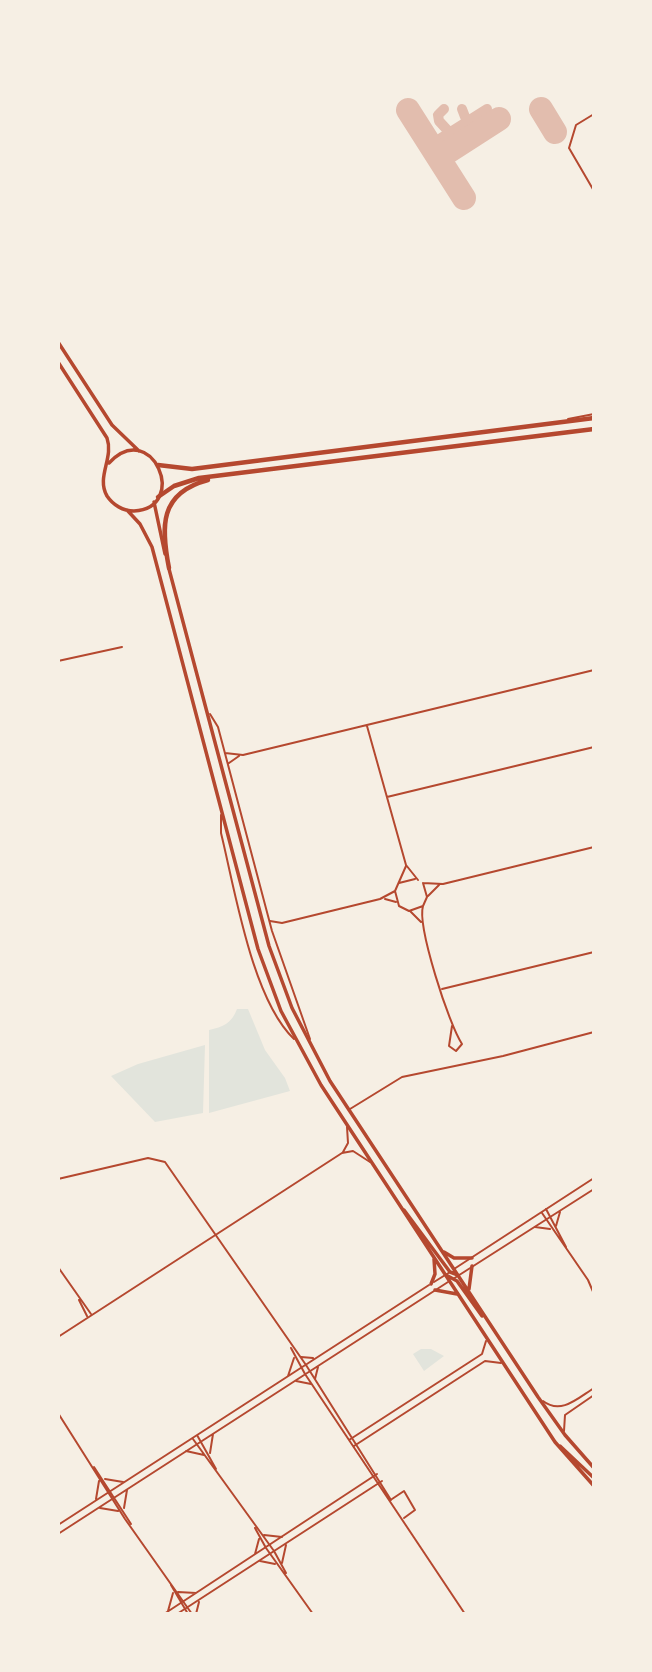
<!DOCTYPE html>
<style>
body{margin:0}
#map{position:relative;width:652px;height:1672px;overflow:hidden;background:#f6efe4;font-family:Poppins,sans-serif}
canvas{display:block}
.frame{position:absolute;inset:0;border:60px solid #f6efe4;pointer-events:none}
</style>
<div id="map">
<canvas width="652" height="1672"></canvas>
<div class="frame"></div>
</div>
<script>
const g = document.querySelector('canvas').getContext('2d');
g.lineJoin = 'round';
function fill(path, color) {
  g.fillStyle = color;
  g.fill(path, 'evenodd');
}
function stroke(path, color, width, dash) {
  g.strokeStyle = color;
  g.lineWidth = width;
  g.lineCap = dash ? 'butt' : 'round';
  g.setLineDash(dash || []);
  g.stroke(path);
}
fill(new Path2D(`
 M 237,1009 L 248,1009 L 265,1050 L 285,1078 L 290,1091 L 209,1113 L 209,1030 C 223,1027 232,1023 237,1009 Z
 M 205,1045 L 203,1113 L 155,1122 L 111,1076 L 138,1064 Z
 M 421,1349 L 431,1349 L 444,1356 L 424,1371 L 413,1354 Z`), '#e2e4dc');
stroke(new Path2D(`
 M 444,109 L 438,115 L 439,121 L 450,133
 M 462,109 L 467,122
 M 430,145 L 487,109`), '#e2bdae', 10);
stroke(new Path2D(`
 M 541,109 L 555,132
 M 408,110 L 464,198
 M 440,157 L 499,119`), '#e2bdae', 24);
stroke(new Path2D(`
 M 594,114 L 576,125 L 569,148 L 594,191
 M 568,419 L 594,414
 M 58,661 L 122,647
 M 210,714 L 218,727 L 272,931 L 310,1039
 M 367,726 L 406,865 L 418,880
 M 225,753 L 243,755 L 594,670
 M 229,763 L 239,756
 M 387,797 L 594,747
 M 221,815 L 221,833 C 235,890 252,999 294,1039
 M 406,866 L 395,891 L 399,906 L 409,911 L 423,906 L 427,897 L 423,883
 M 399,883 L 415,879
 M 423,883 L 443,884 L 594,847
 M 428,896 L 439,885
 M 385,899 L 396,902
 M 423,906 C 417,926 449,1025 462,1044 L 456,1051 L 449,1046 L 452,1026
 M 410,911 L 421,922
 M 270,921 L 282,923 L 380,899 L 395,891
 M 442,989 L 594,952
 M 350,1109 L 402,1077 L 503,1056 L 594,1032
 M 343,1152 L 348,1143 L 347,1127
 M 58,1179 L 148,1158 L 165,1162 L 306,1365 L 391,1500
 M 546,1209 L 566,1247
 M 542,1213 L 588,1280 L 594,1294
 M 556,1226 L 560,1212
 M 535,1227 L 550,1229
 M 58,1267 L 91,1314
 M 454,1269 L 594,1178
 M 453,1279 L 594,1189
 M 434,1282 L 450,1272
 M 79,1300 L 87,1316
 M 58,1337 L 342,1153 L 353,1151 L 370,1162
 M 291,1348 L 305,1374 L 465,1614
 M 301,1357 L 313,1358
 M 288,1376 L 294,1358
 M 315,1379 L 318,1367
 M 296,1381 L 311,1384
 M 543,1401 C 561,1415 578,1398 594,1388
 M 58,1413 L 125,1519 L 192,1614
 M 564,1431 L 565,1415 L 594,1395
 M 197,1435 L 216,1469
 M 193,1439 L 274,1551 L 286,1573
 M 349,1440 L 482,1354 L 486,1341
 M 354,1446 L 485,1361 L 501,1363
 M 186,1451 L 204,1455
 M 210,1453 L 213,1434
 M 94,1467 L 131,1524
 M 105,1479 L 123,1482
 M 96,1499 L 99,1481
 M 392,1499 L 404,1491 L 415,1510 L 404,1518
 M 100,1508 L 118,1511
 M 124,1508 L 127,1490
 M 58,1525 L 429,1285
 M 255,1528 L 266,1548 L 313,1614
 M 58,1534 L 448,1282
 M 264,1535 L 282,1537
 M 255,1554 L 259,1539
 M 260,1561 L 275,1564
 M 282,1563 L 286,1545
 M 171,1585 L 188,1614
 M 178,1592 L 196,1593
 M 168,1611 L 173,1593
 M 164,1614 L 377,1474
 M 177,1614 L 382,1481
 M 196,1614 L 199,1602`), '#b5482f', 2);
stroke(new Path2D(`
 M 58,342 L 112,425 L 139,451
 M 58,362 L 107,438 C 114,458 96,477 107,496 C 113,505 123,511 134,511 C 190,508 152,417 109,463
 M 154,502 L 165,554
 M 127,510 L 140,524 L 152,547 L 258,949 L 281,1011 L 321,1085 L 555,1442 L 594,1486
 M 169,569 L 269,946 L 292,1008 L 330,1081 L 538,1397 L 565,1435 L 594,1468
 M 404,1210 L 450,1272 L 458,1275
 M 444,1252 L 454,1258 L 472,1258
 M 446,1275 L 457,1281 L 482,1316
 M 431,1284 L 435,1274 L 434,1259
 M 469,1289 L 472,1266
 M 435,1290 L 457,1294
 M 560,1446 L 594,1478`), '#b5482f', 3.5);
stroke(new Path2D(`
 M 158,465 L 192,469 L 594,418
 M 158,497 L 174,486 L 199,478 L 594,429
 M 169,568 C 161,527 159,493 208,480`), '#b5482f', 4.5);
</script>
